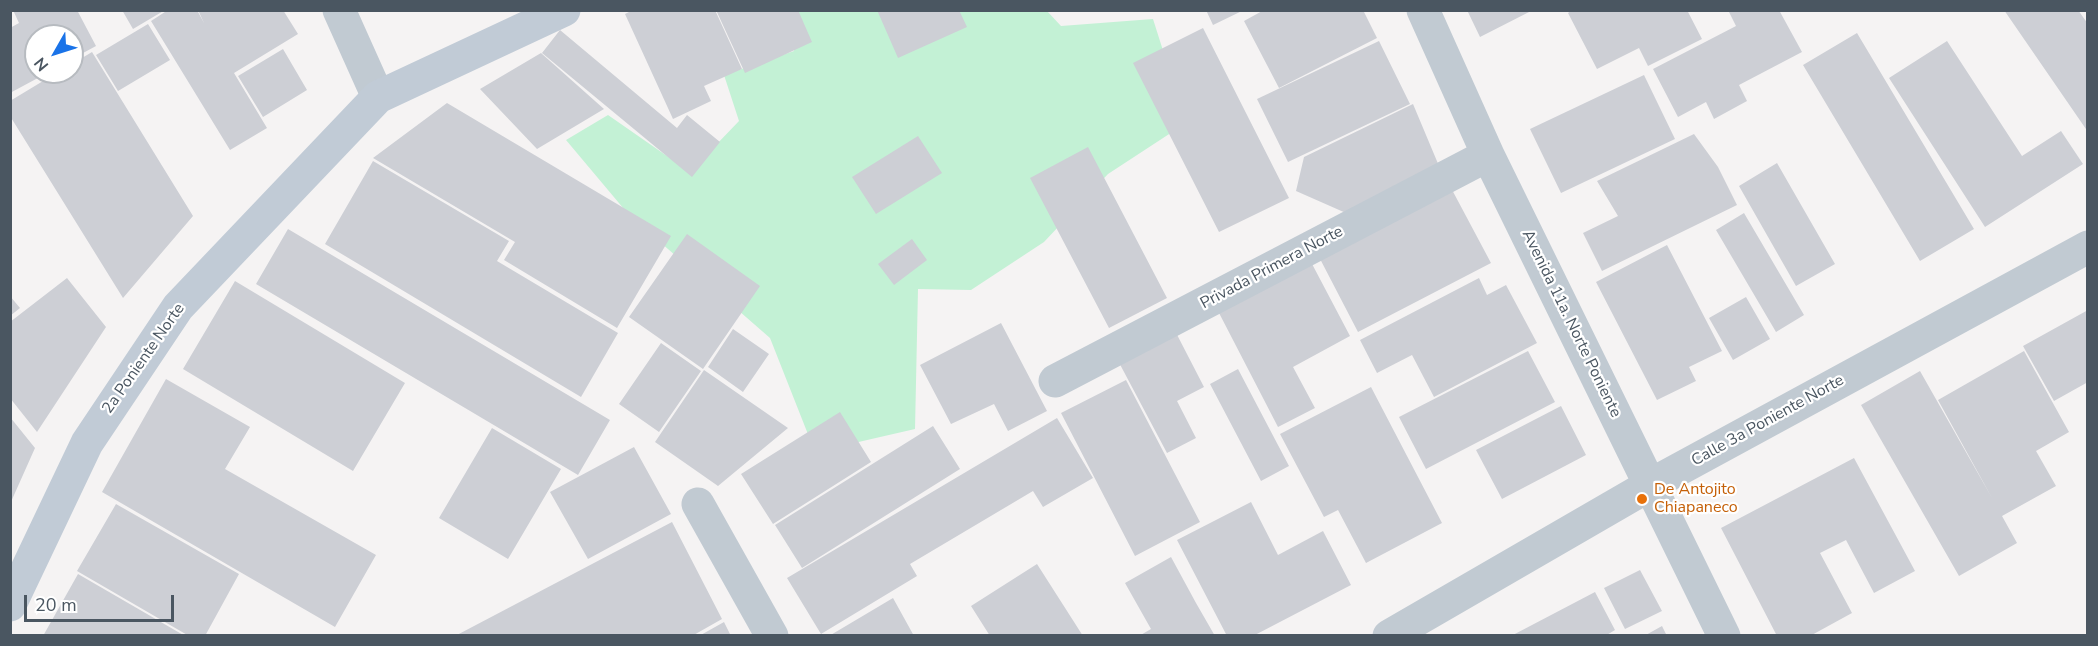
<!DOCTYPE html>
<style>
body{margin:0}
#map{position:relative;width:2098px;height:646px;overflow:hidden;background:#f5f3f3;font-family:"Nunito Sans",sans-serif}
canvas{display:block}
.frame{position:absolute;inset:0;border:12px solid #4a5661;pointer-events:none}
.north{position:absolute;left:24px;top:24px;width:60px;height:60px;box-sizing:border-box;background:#fff;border:2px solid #b7bbc0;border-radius:50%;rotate:231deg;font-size:16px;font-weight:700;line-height:24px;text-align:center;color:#4a5661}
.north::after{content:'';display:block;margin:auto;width:21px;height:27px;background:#1a73e8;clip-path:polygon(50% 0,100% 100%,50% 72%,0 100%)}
.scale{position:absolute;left:24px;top:595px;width:150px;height:27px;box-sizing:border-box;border:3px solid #4a5661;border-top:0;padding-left:8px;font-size:18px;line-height:21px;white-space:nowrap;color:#4a5661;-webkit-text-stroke:4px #fff;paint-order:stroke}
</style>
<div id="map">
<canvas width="2098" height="646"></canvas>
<div class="frame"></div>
<div class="north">N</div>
<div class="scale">20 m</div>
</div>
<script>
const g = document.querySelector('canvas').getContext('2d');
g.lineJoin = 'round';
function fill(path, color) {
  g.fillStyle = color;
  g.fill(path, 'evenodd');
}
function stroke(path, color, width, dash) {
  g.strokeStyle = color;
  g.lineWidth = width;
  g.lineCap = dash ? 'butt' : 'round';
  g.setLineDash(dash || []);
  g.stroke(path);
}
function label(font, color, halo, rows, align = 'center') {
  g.font = font + ' "Nunito Sans",sans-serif';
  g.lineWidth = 4.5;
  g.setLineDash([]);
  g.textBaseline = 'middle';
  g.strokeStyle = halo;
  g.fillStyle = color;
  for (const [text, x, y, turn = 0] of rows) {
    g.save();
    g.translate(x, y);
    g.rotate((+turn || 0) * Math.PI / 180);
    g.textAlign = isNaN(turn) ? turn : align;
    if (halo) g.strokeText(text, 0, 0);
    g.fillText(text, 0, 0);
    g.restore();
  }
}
fill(new Path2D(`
 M 796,10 L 1047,11 L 1061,26 L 1153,19 L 1186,123 L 1108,174 L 1044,242 L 971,290 L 918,289 L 915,429 L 815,452 L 770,338 L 629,215 L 566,140 L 608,115 L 690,172 L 739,121 L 724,75 L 794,51 Z`), '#c3f1d5');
fill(new Path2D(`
 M 13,10 L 77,10 L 96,46 L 72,59 L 72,36 L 36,36 L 36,72 L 49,72 L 10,93 L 10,28 L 19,23 Z
 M 122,10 L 165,10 L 133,29 Z
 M 168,10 L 197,10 L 204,23 L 198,10 L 283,10 L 298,34 L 234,73 L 267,128 L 230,150 L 151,21 Z
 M 633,10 L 715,10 L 742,69 L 704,86 L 711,101 L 673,119 L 625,14 Z
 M 716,10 L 798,10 L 812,42 L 745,73 Z
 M 877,10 L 959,10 L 967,27 L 898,58 Z
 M 1206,10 L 1244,10 L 1213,25 Z
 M 1264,10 L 1363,10 L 1377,38 L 1279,88 L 1244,21 Z
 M 1467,10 L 1533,10 L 1480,37 Z
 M 1572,10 L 1687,10 L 1702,39 L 1648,66 L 1639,48 L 1597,69 L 1568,13 Z
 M 1728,10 L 1779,10 L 1802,52 L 1739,85 L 1747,101 L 1714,119 L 1706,102 L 1678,117 L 1653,69 L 1736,26 Z
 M 2004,10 L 2078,10 L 2088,24 L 2088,132 Z
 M 148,24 L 170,60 L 118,91 L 96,55 Z
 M 1203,28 L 1289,198 L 1219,232 L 1133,63 Z
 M 560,30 L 677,128 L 687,115 L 720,142 L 692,177 L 542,53 Z
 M 1857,33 L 1974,229 L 1920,261 L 1803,65 Z
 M 1379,41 L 1410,104 L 1288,162 L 1257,99 Z
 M 1947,41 L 2022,156 L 2061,131 L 2083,164 L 1985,227 L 1889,78 Z
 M 283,49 L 307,90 L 263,117 L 238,76 Z
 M 92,52 L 193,216 L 123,298 L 10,116 L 10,101 L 58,72 L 72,72 L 72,64 Z
 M 541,53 L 604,109 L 537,149 L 480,89 Z
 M 1644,75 L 1675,139 L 1561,193 L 1530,129 Z
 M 447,103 L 671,236 L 617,328 L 504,260 L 515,242 L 373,158 Z
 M 1413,104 L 1439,166 L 1355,217 L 1296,191 L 1304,157 Z
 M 1694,134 L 1718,167 L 1737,205 L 1602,271 L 1583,233 L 1618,216 L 1597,181 Z
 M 918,136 L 942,173 L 876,214 L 852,177 Z
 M 1088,147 L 1167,298 L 1109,328 L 1030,178 Z
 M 373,161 L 509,241 L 497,261 L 618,333 L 581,397 L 325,244 Z
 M 1777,163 L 1835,264 L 1796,286 L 1739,186 Z
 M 1450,186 L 1491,263 L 1358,332 L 1318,255 Z
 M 1744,213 L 1804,315 L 1776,332 L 1716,230 Z
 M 288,229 L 610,420 L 578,475 L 256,284 Z
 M 687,234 L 760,286 L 703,369 L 629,317 Z
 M 912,239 L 927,260 L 894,285 L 878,264 Z
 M 1667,245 L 1722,351 L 1689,367 L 1696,381 L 1657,400 L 1596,282 Z
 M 1311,262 L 1350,336 L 1293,367 L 1315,408 L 1278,427 L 1218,311 Z
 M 67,278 L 106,327 L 37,432 L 10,398 L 10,322 Z
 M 1479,278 L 1487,295 L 1506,285 L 1537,343 L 1434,397 L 1412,355 L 1377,373 L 1360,340 Z
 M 235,281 L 405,383 L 353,471 L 183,369 Z
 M 10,296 L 20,308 L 10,316 Z
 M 1746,297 L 1770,339 L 1733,360 L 1709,318 Z
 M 2088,310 L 2088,382 L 2054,401 L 2023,346 Z
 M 1001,323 L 1047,411 L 1008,431 L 994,404 L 951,424 L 920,365 Z
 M 1172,325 L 1204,387 L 1177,401 L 1196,438 L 1167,453 L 1115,355 Z
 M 733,329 L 769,354 L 743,392 L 708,367 Z
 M 661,343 L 701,371 L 659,432 L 619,404 Z
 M 1528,351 L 1555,402 L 1426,469 L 1399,417 Z
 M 2024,351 L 2069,432 L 2036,451 L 2056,486 L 2002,516 L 2017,543 L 1959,576 L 1861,405 L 1920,371 L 1992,498 L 1938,400 Z
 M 1238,369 L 1289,466 L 1261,481 L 1210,384 Z
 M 704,370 L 788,428 L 718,486 L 655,442 Z
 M 166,379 L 250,427 L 225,469 L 376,555 L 335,627 L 102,492 Z
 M 1126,380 L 1200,522 L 1135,556 L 1061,413 Z
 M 1371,387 L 1442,523 L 1366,563 L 1338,510 L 1324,517 L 1280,434 Z
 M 1561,406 L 1586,455 L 1502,499 L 1476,450 Z
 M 840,412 L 871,462 L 773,524 L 741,474 Z
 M 10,417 L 35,448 L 10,504 Z
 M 1057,418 L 1093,478 L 1043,507 L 1033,491 L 910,564 L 917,576 L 821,634 L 787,578 Z
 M 933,426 L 960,469 L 802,568 L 775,525 Z
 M 492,428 L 561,469 L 508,559 L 439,518 Z
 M 634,447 L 671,514 L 588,559 L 550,492 Z
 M 1854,458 L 1915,571 L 1874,593 L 1846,540 L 1820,553 L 1852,613 L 1810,636 L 1777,636 L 1721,528 Z
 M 1251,502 L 1278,555 L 1323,531 L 1351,585 L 1253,636 L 1227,636 L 1177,540 Z
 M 116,504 L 239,574 L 205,636 L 189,636 L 77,571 Z
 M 672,522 L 722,619 L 692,636 L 455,636 Z
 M 1171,557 L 1196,603 L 1215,636 L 1139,636 L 1151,629 L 1125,583 Z
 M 1037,564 L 1083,636 L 990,636 L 971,606 Z
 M 1640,570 L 1662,611 L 1625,629 L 1604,588 Z
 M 78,574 L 185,636 L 43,636 Z
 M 1595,592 L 1615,630 L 1605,636 L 1511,636 Z
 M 893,598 L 914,636 L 829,636 Z
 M 724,622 L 731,636 L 699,636 Z
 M 1662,626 L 1667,636 L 1644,636 Z`), '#cdcfd5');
stroke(new Path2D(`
 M 339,10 L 378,97
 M 1423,10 L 1488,155 L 1724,636
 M 1055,381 L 1488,155
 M 698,504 L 772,636
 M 1389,636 L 1650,485 L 2088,247`), '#c1cad2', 33);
stroke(new Path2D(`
 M 10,605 L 87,443 L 178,307 L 378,97 L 564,10`), '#c1cbd6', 33);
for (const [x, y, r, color] of [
 [1642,499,6,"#e8710a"]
]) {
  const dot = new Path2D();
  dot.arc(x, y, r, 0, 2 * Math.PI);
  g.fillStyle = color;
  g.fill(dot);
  stroke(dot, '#fff', 2);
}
label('16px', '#4a5661', '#fff', [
 ["Privada Primera Norte",1272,268,-28],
 ["Avenida 11a. Norte Poniente",1571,324,64],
 ["2a Poniente Norte",144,359,-55],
 ["Calle 3a Poniente Norte",1768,421,-29]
]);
label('16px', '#c56008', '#fff', [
 ["De Antojito",1654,490],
 ["Chiapaneco",1654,508]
], 'left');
</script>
